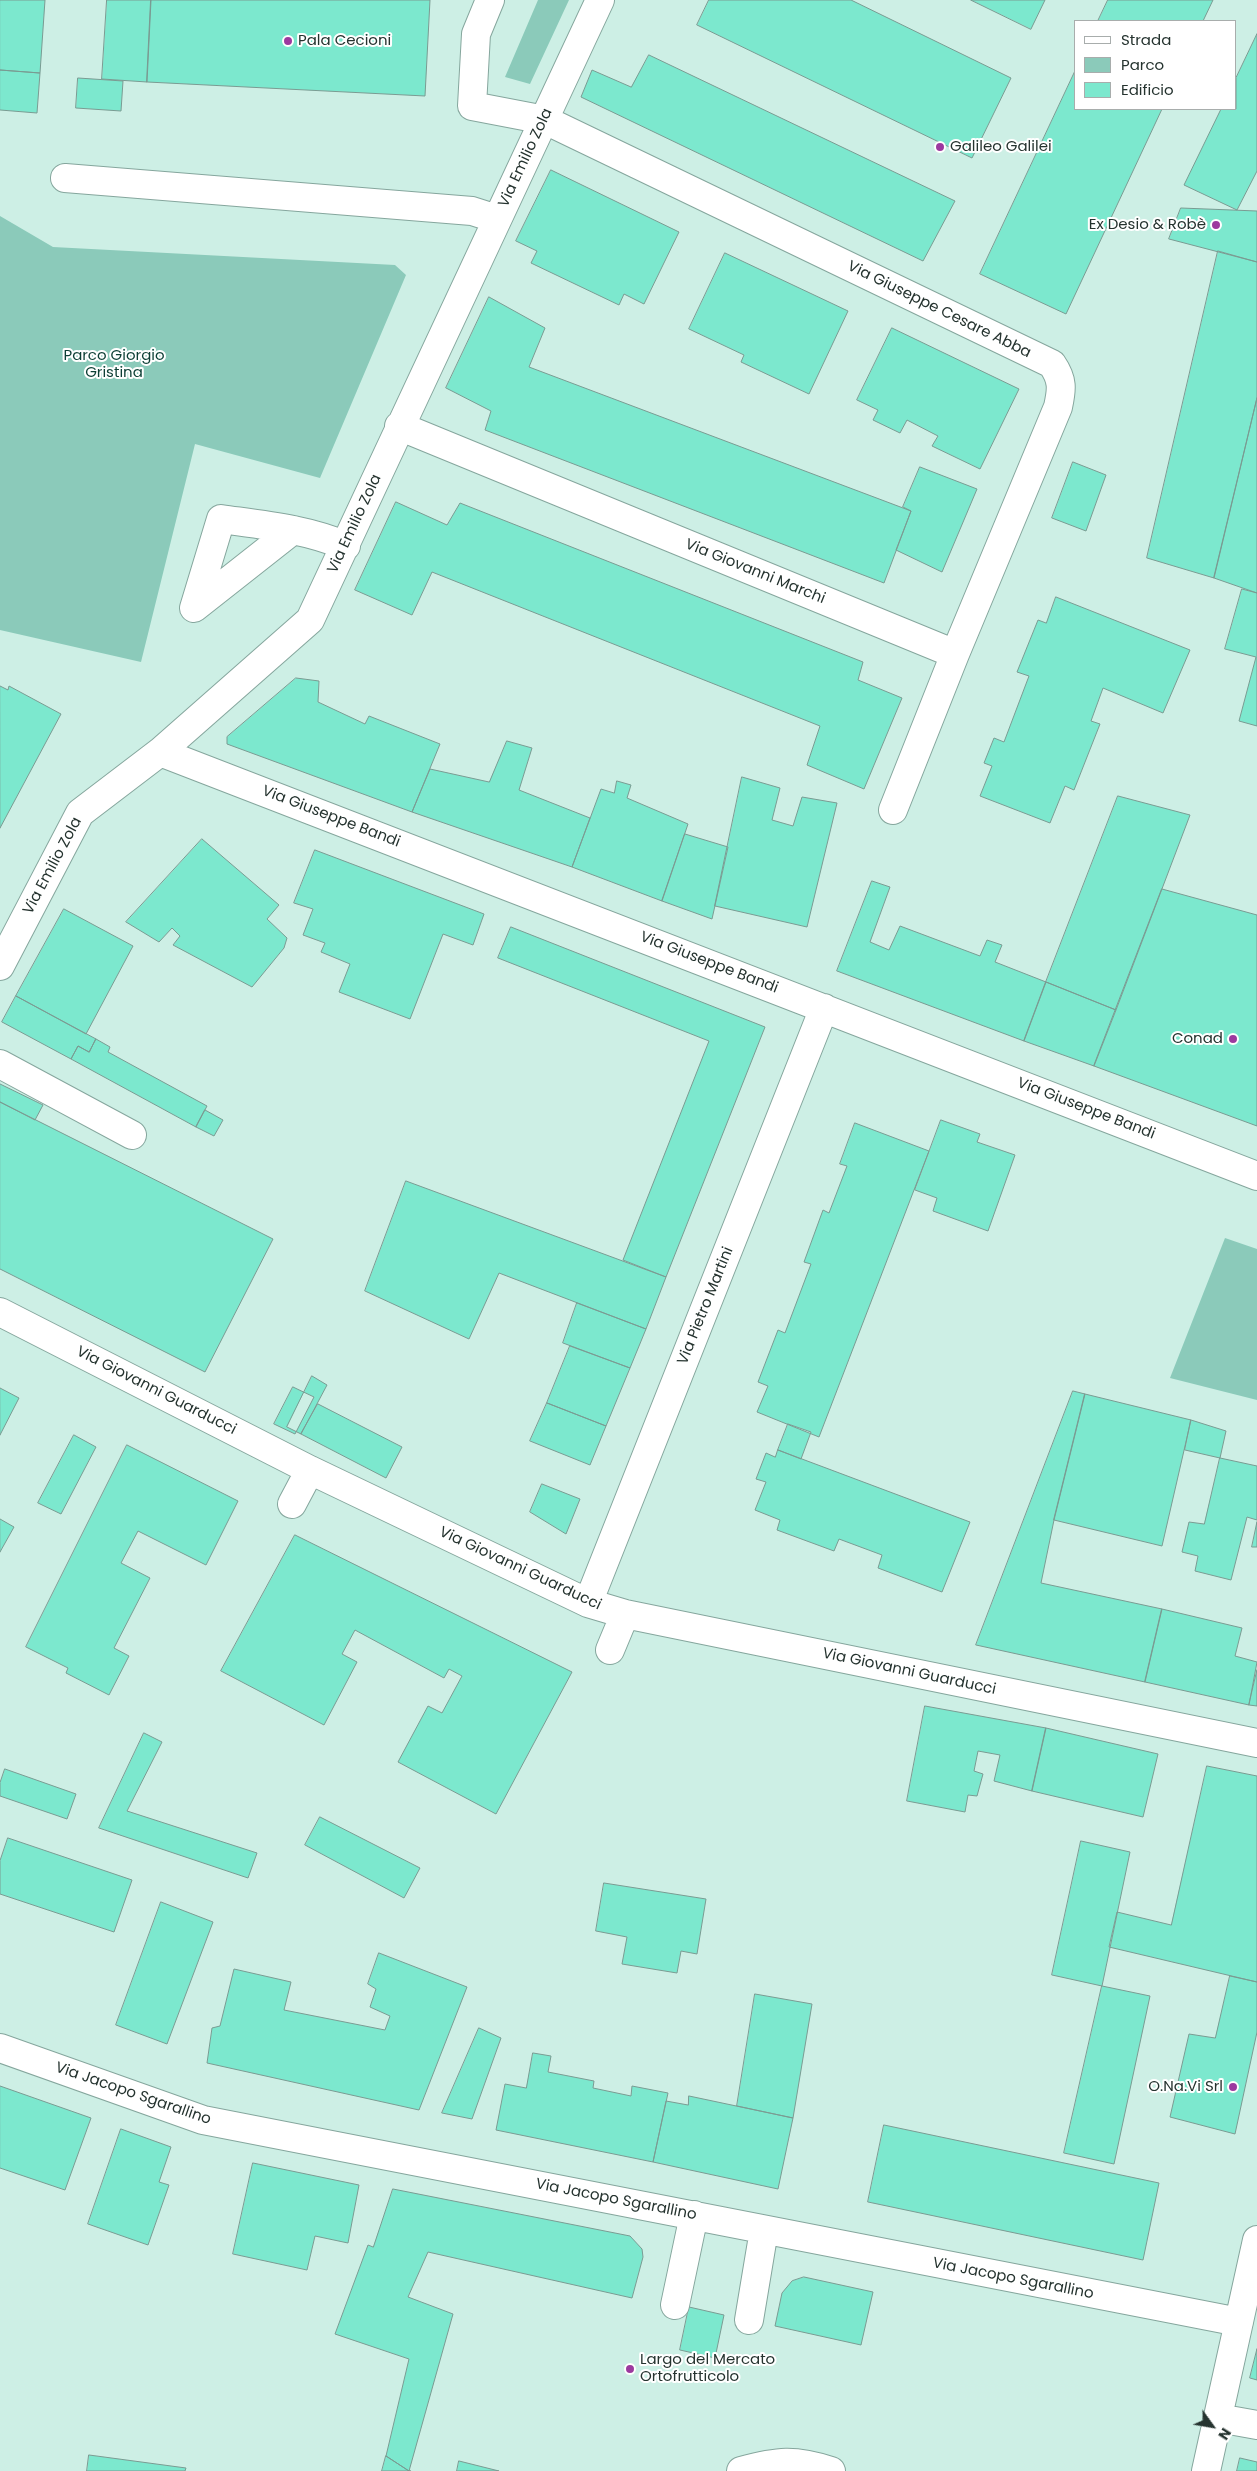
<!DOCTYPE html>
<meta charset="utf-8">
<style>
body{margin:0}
#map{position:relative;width:1257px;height:2471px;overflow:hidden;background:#cdefe5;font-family:Poppins,sans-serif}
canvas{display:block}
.legend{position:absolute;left:1074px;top:20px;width:162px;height:90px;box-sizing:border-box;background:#fff;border:1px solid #a8adac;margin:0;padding:6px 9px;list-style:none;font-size:15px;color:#25332f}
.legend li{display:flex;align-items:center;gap:10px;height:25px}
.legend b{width:25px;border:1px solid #a8adac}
.north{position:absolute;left:1187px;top:2401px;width:50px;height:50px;-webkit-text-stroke:4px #fff;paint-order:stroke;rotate:122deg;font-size:14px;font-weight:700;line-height:20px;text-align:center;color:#25332f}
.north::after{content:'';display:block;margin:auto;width:18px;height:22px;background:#25332f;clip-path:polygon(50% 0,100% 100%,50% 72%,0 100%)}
</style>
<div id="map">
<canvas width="1257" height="2471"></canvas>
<ul class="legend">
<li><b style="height:6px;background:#fff"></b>Strada</li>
<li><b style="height:14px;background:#8bcaba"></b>Parco</li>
<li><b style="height:14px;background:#7ce8ce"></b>Edificio</li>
</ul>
<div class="north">N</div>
</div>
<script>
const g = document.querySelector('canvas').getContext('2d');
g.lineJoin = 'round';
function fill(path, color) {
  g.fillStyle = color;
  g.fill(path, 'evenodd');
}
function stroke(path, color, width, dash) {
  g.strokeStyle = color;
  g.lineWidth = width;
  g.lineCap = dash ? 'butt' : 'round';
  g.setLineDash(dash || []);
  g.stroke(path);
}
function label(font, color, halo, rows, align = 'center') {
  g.font = font + ' Poppins,sans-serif';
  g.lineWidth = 4;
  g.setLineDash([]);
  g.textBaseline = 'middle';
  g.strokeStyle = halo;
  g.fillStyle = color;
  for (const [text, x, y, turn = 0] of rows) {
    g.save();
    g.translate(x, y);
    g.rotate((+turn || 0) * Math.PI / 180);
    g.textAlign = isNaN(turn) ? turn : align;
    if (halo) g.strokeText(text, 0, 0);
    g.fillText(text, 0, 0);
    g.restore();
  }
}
fill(new Path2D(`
 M 538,0 L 569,0 L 530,84 L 505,77 Z
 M 0,216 L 53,247 L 395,265 L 406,275 L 320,478 L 195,444 L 141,662 L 0,630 Z
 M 1225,1238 L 1257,1249 L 1257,1400 L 1170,1378 Z`), '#8bcaba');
const building = new Path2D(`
 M 0,0 L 45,0 L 40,73 L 0,70 Z
 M 107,0 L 151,0 L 147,82 L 102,79 Z
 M 151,0 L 430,0 L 425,96 L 147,82 Z
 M 709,0 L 851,0 L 1011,78 L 972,158 L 697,25 Z
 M 971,0 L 1045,0 L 1031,29 Z
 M 1108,0 L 1213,0 L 1203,21 L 1098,21 Z
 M 1257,34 L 1257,171 L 1237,210 L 1184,185 L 1221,109 L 1236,109 L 1236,78 Z
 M 649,55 L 955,201 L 923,261 L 581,97 L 592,70 L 631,87 Z
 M 1076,69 L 1076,109 L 1162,109 L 1066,314 L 980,274 Z
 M 0,70 L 40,73 L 37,113 L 0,110 Z
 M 78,78 L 123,81 L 121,111 L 76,108 Z
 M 551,170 L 679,232 L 644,304 L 624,294 L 619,305 L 531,263 L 537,251 L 516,241 Z
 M 1181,208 L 1257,211 L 1257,262 L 1169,239 Z
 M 1218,251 L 1257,262 L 1257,398 L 1214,578 L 1147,558 Z
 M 725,253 L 848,311 L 809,394 L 741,362 L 744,355 L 689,329 Z
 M 489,297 L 545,328 L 529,367 L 911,511 L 884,583 L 485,430 L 491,411 L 446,388 Z
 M 892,328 L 1019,389 L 980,469 L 932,446 L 938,436 L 907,420 L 900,433 L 873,420 L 878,410 L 857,400 Z
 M 1257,398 L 1257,593 L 1214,578 Z
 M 1073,462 L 1106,475 L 1086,531 L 1052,518 Z
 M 920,467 L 977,489 L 942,572 L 896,550 L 911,511 L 903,507 Z
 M 396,502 L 447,525 L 460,503 L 863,662 L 858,680 L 902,698 L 864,789 L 807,765 L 820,726 L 432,572 L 412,615 L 355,590 Z
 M 1242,589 L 1257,593 L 1257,726 L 1239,721 L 1256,657 L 1225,649 Z
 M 1056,597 L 1190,650 L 1163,713 L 1103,688 L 1091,721 L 1100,724 L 1074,790 L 1065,786 L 1050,823 L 980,796 L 992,766 L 984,763 L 994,738 L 1004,742 L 1029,676 L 1017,672 L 1038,620 L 1046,623 Z
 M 296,678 L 319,681 L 318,702 L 365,724 L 369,716 L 440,744 L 412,812 L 227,744 L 227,737 Z
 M 0,686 L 8,690 L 9,686 L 61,714 L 0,828 Z
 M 507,741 L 532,748 L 519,790 L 590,818 L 572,867 L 412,812 L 430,769 L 489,782 Z
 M 742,777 L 780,788 L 772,820 L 793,826 L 802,797 L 837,803 L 807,927 L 715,906 Z
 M 617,781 L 631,785 L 627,798 L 688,824 L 662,901 L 572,867 L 601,789 L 614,793 Z
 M 1118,796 L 1190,815 L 1116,1010 L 1046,982 Z
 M 685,834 L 728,847 L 712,919 L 662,901 Z
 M 202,839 L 279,905 L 267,919 L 287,938 L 284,948 L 252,987 L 173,945 L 180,936 L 172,928 L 159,942 L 126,922 Z
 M 315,850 L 484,914 L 473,945 L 443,934 L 410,1019 L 339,992 L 350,964 L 321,952 L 325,943 L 303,935 L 313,909 L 294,903 Z
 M 872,881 L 890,887 L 870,942 L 889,950 L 900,926 L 980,956 L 987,940 L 1002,945 L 995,962 L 1046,982 L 1024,1041 L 837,971 Z
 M 1162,889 L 1257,915 L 1257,1126 L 1094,1066 Z
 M 64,909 L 133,946 L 86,1034 L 16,996 Z
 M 511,927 L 765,1027 L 666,1277 L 623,1260 L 709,1041 L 498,958 Z
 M 1046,982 L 1116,1010 L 1094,1066 L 1024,1041 Z
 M 16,996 L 96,1039 L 89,1052 L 78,1046 L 71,1059 L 2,1022 Z
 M 96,1039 L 110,1047 L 108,1052 L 207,1106 L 196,1127 L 71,1059 L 78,1046 L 89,1052 Z
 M 0,1084 L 43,1105 L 35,1120 L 0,1102 Z
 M 0,1102 L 273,1239 L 205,1372 L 0,1269 Z
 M 205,1110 L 223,1120 L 214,1136 L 196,1127 Z
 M 941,1120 L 980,1134 L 977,1142 L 1015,1155 L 988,1231 L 933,1211 L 937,1198 L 915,1190 Z
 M 855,1123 L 929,1151 L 819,1437 L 757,1412 L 768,1386 L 758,1382 L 778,1330 L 785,1333 L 811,1264 L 804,1262 L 823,1210 L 829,1213 L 847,1166 L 840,1164 Z
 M 406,1181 L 666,1277 L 646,1329 L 499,1273 L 469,1339 L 365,1291 Z
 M 577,1303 L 646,1329 L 630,1368 L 563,1343 Z
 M 570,1346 L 630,1368 L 606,1426 L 547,1403 Z
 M 312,1376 L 327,1385 L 301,1434 L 287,1427 Z
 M 293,1387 L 314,1397 L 295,1434 L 274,1424 Z
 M 0,1388 L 19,1398 L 0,1435 Z
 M 1073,1391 L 1085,1394 L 1054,1520 L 1041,1583 L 1162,1609 L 1145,1682 L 976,1645 Z
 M 1085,1394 L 1191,1420 L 1162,1546 L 1054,1520 Z
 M 547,1403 L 606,1426 L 590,1465 L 530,1441 Z
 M 318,1404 L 402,1447 L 386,1478 L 301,1434 Z
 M 1191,1420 L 1226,1431 L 1220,1458 L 1185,1450 Z
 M 788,1424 L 811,1432 L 801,1459 L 778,1450 Z
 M 74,1435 L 96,1447 L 61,1514 L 38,1503 Z
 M 127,1445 L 238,1501 L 206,1565 L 138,1531 L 121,1563 L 150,1578 L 114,1648 L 129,1656 L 109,1695 L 66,1673 L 68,1668 L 26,1647 Z
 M 778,1450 L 970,1522 L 942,1592 L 878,1568 L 882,1555 L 839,1539 L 834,1551 L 777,1530 L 780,1520 L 755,1510 L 766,1482 L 756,1479 L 766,1453 L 775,1457 Z
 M 1220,1458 L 1257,1466 L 1257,1520 L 1247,1517 L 1231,1580 L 1195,1571 L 1198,1556 L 1182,1552 L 1189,1522 L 1204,1524 Z
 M 542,1484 L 580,1499 L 566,1534 L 530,1512 Z
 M 0,1519 L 14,1527 L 0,1552 Z
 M 1257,1522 L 1257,1547 L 1252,1547 Z
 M 295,1535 L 572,1672 L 496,1814 L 398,1762 L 428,1706 L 442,1713 L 462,1676 L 449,1669 L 444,1678 L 355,1630 L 342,1654 L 357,1662 L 324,1725 L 221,1671 Z
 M 1162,1609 L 1242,1628 L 1235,1656 L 1257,1662 L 1249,1705 L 1145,1682 Z
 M 1257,1670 L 1257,1706 L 1249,1705 Z
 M 925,1706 L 1046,1728 L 1032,1791 L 994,1781 L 1000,1755 L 978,1751 L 974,1771 L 983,1774 L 977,1796 L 968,1795 L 965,1812 L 907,1801 Z
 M 1046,1728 L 1158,1754 L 1143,1817 L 1032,1791 Z
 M 144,1733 L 162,1742 L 127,1811 L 257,1853 L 248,1878 L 99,1828 Z
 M 1207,1766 L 1257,1776 L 1257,1982 L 1109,1947 L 1117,1912 L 1171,1925 Z
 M 5,1769 L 76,1794 L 67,1819 L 0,1796 L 0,1783 Z
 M 320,1817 L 420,1868 L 404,1898 L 305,1845 Z
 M 8,1838 L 132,1880 L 114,1932 L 0,1894 L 0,1861 Z
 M 1081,1841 L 1130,1852 L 1102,1986 L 1052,1975 Z
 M 604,1883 L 706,1899 L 697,1954 L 681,1951 L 677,1973 L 622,1964 L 627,1937 L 596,1931 Z
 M 161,1902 L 213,1922 L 167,2044 L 116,2025 Z
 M 379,1953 L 467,1987 L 419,2110 L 207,2063 L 212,2028 L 220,2026 L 234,1969 L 291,1982 L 284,2010 L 385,2030 L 390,2016 L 370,2007 L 376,1989 L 368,1984 Z
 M 1230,1976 L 1257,1982 L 1257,2032 L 1235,2134 L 1170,2117 L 1189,2034 L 1215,2038 Z
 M 1102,1986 L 1150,1996 L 1114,2164 L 1064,2153 Z
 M 755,1994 L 812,2004 L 793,2118 L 737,2106 Z
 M 479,2028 L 501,2038 L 472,2119 L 442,2113 Z
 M 533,2053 L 551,2056 L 548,2072 L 594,2081 L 593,2088 L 631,2096 L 632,2086 L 668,2093 L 653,2162 L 496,2130 L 505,2084 L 526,2088 Z
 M 0,2086 L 91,2118 L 65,2190 L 0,2168 Z
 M 689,2096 L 793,2118 L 778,2189 L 653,2162 L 666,2101 L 688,2105 Z
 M 884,2125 L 1159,2183 L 1143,2260 L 868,2202 Z
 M 121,2129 L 171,2147 L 159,2182 L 169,2185 L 148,2245 L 88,2224 Z
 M 253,2163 L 359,2185 L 348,2243 L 315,2236 L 307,2270 L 233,2254 Z
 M 393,2189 L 630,2236 L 642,2249 L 643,2257 L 632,2298 L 428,2252 L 408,2297 L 453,2314 L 409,2471 L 386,2456 L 409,2359 L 335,2334 L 368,2245 L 373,2247 Z
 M 804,2277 L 873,2292 L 861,2345 L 775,2326 L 782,2293 L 792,2281 Z
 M 689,2307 L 724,2315 L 715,2358 L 680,2350 Z
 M 1257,2349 L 1257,2380 L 1250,2378 Z
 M 89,2455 L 186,2468 L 185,2471 L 87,2471 Z
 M 386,2456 L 409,2471 L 411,2471 L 382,2471 Z
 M 1240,2458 L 1257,2462 L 1257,2471 L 1237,2471 Z
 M 459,2461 L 499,2471 L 457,2471 Z`);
fill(building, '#7ce8ce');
stroke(building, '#7a9b92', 1);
const minor = new Path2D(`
 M 490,0 L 476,34 L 472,106 L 545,120 L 1052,364 C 1063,380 1062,389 1058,407 L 955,654 L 893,810
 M 65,178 L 472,211 L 497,219
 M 399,426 L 955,654
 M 293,530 L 194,608 L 221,519 C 263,525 306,529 346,546
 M 160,752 L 1257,1176
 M 0,966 L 80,813 L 160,752 L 310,620 L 600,0
 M 0,1064 L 132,1135
 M 0,1312 L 310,1470 L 588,1603 L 625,1614 L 1257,1743
 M 292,1504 L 310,1470
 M 588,1603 L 824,1008
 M 610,1650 L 625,1614
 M 0,2048 L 203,2120 L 1239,2322
 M 675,2305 L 694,2215
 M 749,2320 L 764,2230
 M 1218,2418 L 1257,2425
 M 741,2471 C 778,2461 794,2459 831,2471
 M 1206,2471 L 1257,2240`);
stroke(minor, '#85a69d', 30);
stroke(minor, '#fff', 28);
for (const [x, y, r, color] of [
 [288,41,5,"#9c399f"],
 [940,147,5,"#9c399f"],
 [1216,225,5,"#9c399f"],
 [1233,1039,5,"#9c399f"],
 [1233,2087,5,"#9c399f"],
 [630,2369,5,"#9c399f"]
]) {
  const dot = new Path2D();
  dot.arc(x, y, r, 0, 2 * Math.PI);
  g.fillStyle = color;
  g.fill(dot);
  stroke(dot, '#fff', 2);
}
label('15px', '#25332f', '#fff', [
 ["Pala Cecioni",298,41],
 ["Galileo Galilei",950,147],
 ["Ex Desio & Robè",1206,225,"right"],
 ["Conad",1223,1039,"right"],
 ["O.Na.Vi Srl",1223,2087,"right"],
 ["Largo del Mercato",640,2360],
 ["Ortofrutticolo",640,2377]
], 'left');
label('15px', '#25332f', '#fff', [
 ["Via Emilio Zola",526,158,-65],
 ["Via Giuseppe Cesare Abba",939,310,26],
 ["Via Emilio Zola",355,524,-65],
 ["Via Giovanni Marchi",755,572,22],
 ["Via Giuseppe Bandi",331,817,21],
 ["Via Emilio Zola",53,866,-62],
 ["Via Giuseppe Bandi",709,963,21],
 ["Via Giuseppe Bandi",1086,1109,21],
 ["Via Pietro Martini",706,1306,-68],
 ["Via Giovanni Guarducci",156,1391,27],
 ["Via Giovanni Guarducci",520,1569,25],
 ["Via Giovanni Guarducci",909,1672,12],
 ["Via Jacopo Sgarallino",133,2094,19],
 ["Via Jacopo Sgarallino",616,2200,11],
 ["Via Jacopo Sgarallino",1013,2279,11]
]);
label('15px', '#0d3f35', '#fff', [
 ["Parco Giorgio",114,356],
 ["Gristina",114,373]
]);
</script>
